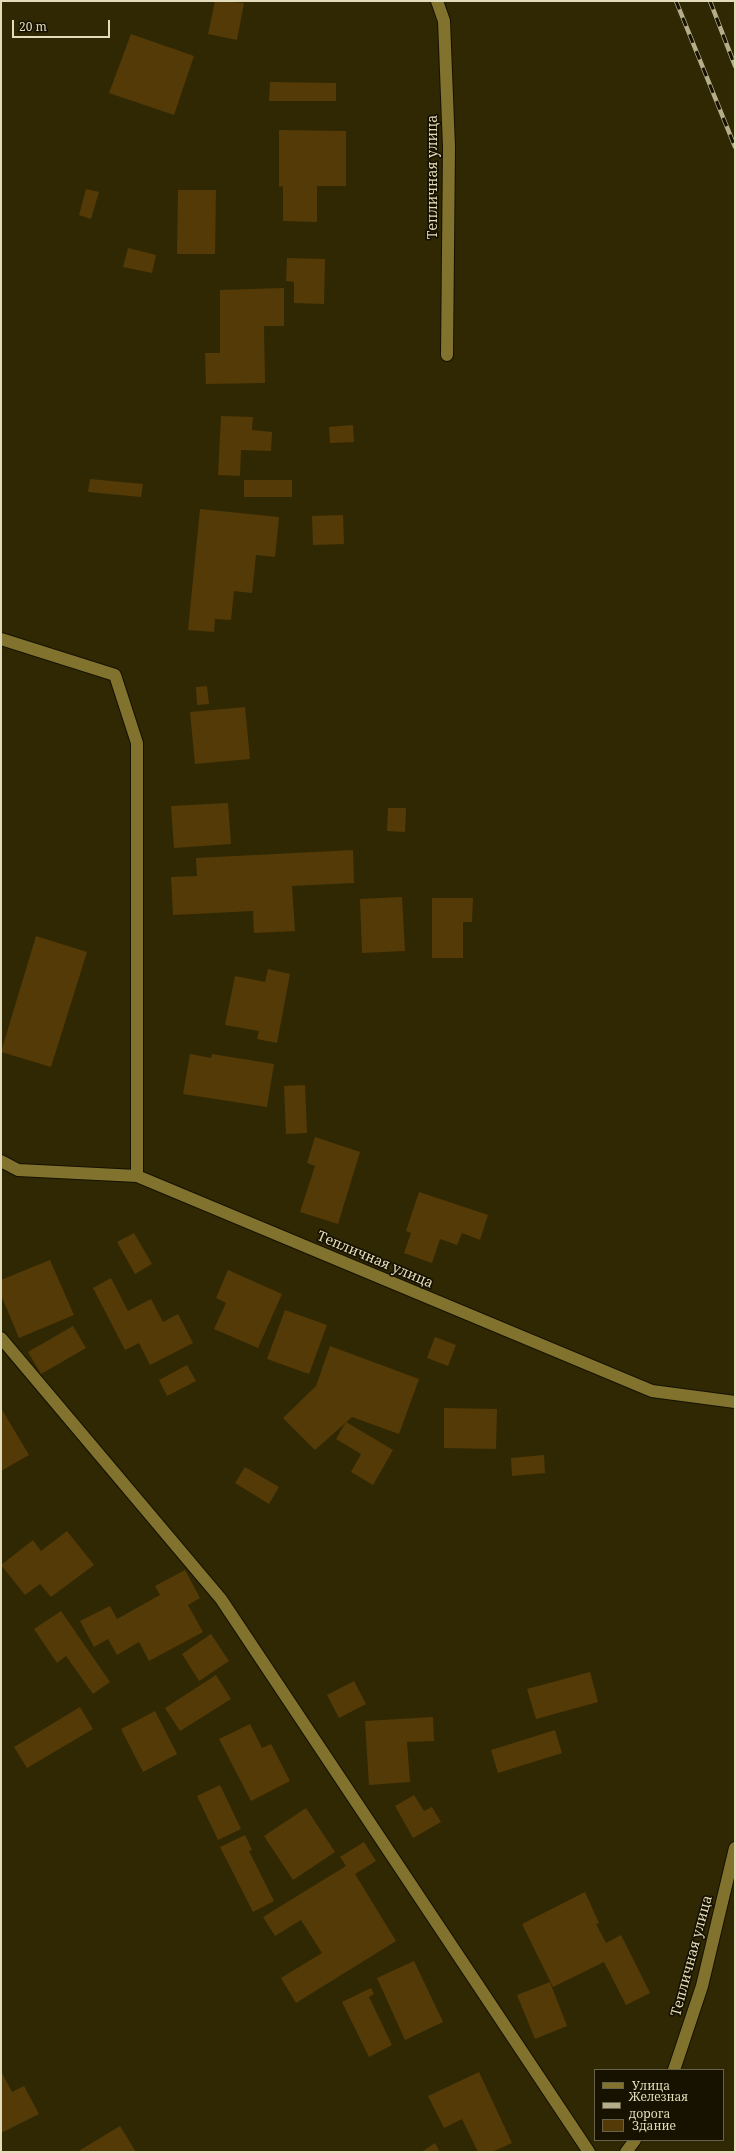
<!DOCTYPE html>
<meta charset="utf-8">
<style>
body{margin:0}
#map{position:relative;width:736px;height:2153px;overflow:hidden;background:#302803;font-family:"Noto Serif",serif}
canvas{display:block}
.frame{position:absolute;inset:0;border:2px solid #e3dcba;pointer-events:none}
.legend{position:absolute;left:594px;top:2069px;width:130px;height:72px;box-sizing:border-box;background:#171100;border:1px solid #69624a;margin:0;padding:5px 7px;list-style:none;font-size:12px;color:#e3dcba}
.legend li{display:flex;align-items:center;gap:8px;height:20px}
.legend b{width:20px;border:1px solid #69624a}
.scale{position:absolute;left:12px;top:20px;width:98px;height:18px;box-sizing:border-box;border:2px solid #e3dcba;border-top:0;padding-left:5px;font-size:12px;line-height:14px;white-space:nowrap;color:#e3dcba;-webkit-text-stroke:3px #171100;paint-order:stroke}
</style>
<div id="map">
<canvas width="736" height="2153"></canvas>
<div class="frame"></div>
<ul class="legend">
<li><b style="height:5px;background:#81732d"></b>Улица</li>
<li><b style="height:5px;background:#b5ae8b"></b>Железная дорога</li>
<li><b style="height:11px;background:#543a07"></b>Здание</li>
</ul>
<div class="scale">20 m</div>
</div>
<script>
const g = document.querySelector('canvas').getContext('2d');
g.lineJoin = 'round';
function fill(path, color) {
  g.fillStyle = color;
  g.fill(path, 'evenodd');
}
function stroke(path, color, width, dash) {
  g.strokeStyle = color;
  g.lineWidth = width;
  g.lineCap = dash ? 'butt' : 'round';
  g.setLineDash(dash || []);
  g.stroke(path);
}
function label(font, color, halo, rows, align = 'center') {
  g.font = font + ' "Noto Serif",serif';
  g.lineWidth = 3.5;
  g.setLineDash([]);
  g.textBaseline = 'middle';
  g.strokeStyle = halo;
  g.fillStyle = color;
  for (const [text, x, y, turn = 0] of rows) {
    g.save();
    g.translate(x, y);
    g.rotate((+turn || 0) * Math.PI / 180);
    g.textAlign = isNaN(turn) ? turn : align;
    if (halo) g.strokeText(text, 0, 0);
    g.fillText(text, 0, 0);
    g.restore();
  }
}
fill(new Path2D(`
 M 215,1 L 244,3 L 237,40 L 208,34 Z
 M 131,34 L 194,56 L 174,115 L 109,93 Z
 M 270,82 L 336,83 L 336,101 L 269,101 Z
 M 279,130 L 346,131 L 346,186 L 317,186 L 317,222 L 283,221 L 283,186 L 279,187 Z
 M 86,189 L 99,192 L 91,219 L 79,215 Z
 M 178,190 L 216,190 L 215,254 L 177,254 Z
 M 128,248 L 156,255 L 152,273 L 123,267 Z
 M 287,258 L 325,259 L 324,304 L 294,303 L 294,282 L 286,281 Z
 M 284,288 L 284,326 L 264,326 L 265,383 L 206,384 L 205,353 L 220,353 L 220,290 Z
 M 221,416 L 253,417 L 252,430 L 272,432 L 271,451 L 241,450 L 240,476 L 218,475 Z
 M 353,425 L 354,442 L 330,443 L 329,427 Z
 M 90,479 L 143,484 L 141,497 L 88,492 Z
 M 244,480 L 292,480 L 292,497 L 244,497 Z
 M 200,509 L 279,517 L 275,557 L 256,555 L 252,593 L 234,591 L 231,620 L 215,619 L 214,632 L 188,630 Z
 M 343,515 L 344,544 L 313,545 L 312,516 Z
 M 207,686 L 209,704 L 197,705 L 196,687 Z
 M 245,707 L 250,759 L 195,764 L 190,712 Z
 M 228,803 L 231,844 L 174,848 L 171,806 Z
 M 388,808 L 406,808 L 405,832 L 387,831 Z
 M 353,850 L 354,883 L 292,886 L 295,931 L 254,933 L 253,911 L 173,915 L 171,877 L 197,876 L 196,858 Z
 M 402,897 L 405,951 L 362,953 L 360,899 Z
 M 432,898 L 473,898 L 472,922 L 463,922 L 463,958 L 432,958 Z
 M 36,936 L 87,952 L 51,1067 L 1,1052 Z
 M 268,969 L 290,974 L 277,1043 L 257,1039 L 259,1031 L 225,1025 L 235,976 L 265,982 Z
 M 190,1054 L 211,1058 L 212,1054 L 274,1064 L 267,1107 L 183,1094 Z
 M 305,1085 L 307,1133 L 286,1134 L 284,1086 Z
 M 315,1137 L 360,1152 L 338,1224 L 300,1212 L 315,1166 L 307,1163 Z
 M 419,1192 L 488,1215 L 480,1240 L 462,1233 L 457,1245 L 440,1239 L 432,1263 L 404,1253 L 411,1233 L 406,1231 Z
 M 134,1233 L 152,1264 L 135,1274 L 117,1242 Z
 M 50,1260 L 74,1315 L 19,1338 L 1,1295 L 1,1280 Z
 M 228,1270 L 282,1294 L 258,1348 L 214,1329 L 226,1303 L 216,1298 Z
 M 111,1278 L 128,1311 L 151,1299 L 163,1322 L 178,1314 L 193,1343 L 150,1365 L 139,1343 L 125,1350 L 93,1288 Z
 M 285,1310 L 327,1325 L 309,1374 L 267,1359 Z
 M 73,1326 L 86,1348 L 41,1374 L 28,1352 Z
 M 435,1337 L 456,1345 L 448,1366 L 427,1358 Z
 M 330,1346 L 419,1379 L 399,1434 L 352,1417 L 315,1450 L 283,1418 L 316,1386 Z
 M 187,1365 L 196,1381 L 167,1396 L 159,1380 Z
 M 1,1408 L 29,1455 L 1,1471 Z
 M 444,1408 L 497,1409 L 496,1449 L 444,1448 Z
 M 346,1422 L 393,1450 L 373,1485 L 351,1472 L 361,1454 L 336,1439 Z
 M 544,1455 L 545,1473 L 512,1476 L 511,1458 Z
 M 245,1467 L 279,1487 L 269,1504 L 235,1483 Z
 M 67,1531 L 94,1565 L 51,1597 L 40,1584 L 25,1595 L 1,1565 L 33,1540 L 41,1551 Z
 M 185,1570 L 200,1598 L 188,1605 L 203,1632 L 149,1661 L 139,1642 L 117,1655 L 108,1639 L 94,1647 L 80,1621 L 110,1606 L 117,1619 L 160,1595 L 155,1586 Z
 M 61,1611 L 110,1682 L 93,1694 L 66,1656 L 57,1663 L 34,1629 Z
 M 211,1634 L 229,1661 L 199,1681 L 182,1654 Z
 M 590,1672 L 598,1702 L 536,1719 L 527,1689 Z
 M 216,1675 L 231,1699 L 180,1731 L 165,1708 Z
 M 354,1681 L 366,1704 L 339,1718 L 327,1695 Z
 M 80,1707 L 93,1729 L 27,1768 L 14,1747 Z
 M 155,1711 L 177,1754 L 143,1772 L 121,1729 Z
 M 433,1717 L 434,1741 L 407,1742 L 410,1782 L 369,1785 L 365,1721 Z
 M 250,1724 L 262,1748 L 271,1744 L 290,1781 L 251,1801 L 219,1739 Z
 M 555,1730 L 562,1753 L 498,1773 L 491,1750 Z
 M 220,1785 L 241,1829 L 218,1840 L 197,1796 Z
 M 414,1795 L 424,1811 L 432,1807 L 441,1822 L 413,1838 L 395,1806 Z
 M 306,1808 L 335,1852 L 293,1880 L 264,1836 Z
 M 245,1835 L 252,1850 L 249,1851 L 274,1901 L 253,1912 L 220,1847 Z
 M 364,1842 L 376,1861 L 355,1874 L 396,1941 L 296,2003 L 281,1978 L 322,1953 L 301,1920 L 275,1936 L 263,1917 L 346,1866 L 340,1857 Z
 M 585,1892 L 599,1923 L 596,1924 L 606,1943 L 621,1935 L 650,1993 L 626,2005 L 604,1962 L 553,1987 L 522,1924 Z
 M 414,1961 L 443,2022 L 405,2040 L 377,1978 Z
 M 550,1982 L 567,2026 L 535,2039 L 517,1995 Z
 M 371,1988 L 374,1994 L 369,1997 L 392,2045 L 369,2057 L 342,2002 Z
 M 1,2071 L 12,2092 L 24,2086 L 39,2114 L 1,2133 Z
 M 479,2072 L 512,2143 L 492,2152 L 478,2152 L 462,2119 L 444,2128 L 428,2096 Z
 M 120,2126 L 136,2152 L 77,2152 Z
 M 435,2143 L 440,2152 L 421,2152 Z`), '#543a07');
const street = new Path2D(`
 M 437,1 L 444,21 L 449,147 L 447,355
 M 1,639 L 115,675 L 137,743 L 137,1176
 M 1,1161 L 18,1170 L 137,1176 L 652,1391 L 735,1402
 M 1,1338 L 221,1599 L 589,2152
 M 674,2070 L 702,1986 L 735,1848
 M 626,2152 L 635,2140`);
stroke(street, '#151100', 14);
stroke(street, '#81732d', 12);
const rail = new Path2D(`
 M 676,1 L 735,147
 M 710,1 L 735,66`);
stroke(rail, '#b5ae8b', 4.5);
stroke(rail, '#171100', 3, [9]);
label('14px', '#e3dcba', '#171100', [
 ["Тепличная улица",433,177,-90],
 ["Тепличная улица",375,1260,23],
 ["Тепличная улица",692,1956,-75]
]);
</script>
